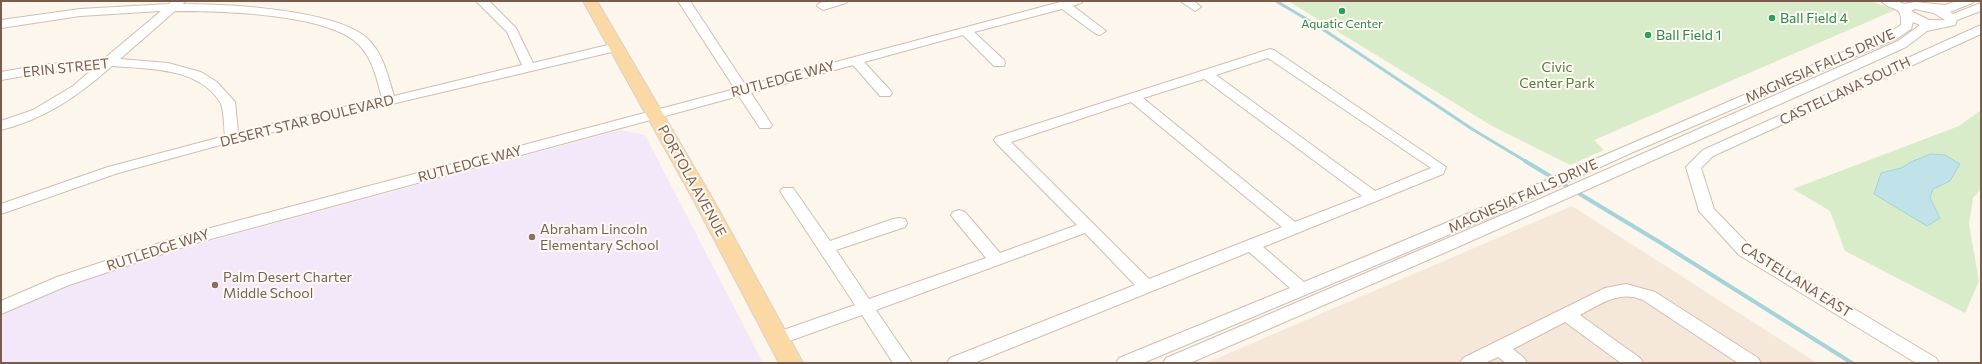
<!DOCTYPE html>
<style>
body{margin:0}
#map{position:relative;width:1982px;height:364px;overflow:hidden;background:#fdf6ec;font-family:Commissioner,sans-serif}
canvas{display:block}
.frame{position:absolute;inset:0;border:2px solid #7a5c4d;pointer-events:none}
</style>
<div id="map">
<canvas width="1982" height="364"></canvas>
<div class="frame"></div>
</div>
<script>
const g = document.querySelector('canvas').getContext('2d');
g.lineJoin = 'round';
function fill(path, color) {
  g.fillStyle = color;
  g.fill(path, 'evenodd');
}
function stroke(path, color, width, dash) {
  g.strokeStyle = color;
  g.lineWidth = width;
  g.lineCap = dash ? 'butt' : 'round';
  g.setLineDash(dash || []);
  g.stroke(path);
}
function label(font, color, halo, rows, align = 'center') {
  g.font = font + ' Commissioner,sans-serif';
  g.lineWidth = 4;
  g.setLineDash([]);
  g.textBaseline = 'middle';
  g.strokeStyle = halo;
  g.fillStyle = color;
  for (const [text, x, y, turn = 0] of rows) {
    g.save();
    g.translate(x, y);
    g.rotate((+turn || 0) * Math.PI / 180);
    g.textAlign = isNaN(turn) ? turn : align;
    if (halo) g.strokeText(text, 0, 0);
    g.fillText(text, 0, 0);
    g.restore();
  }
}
fill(new Path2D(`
 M 1572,206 L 1817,363 L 1206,363 Z`), '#f5e8da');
fill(new Path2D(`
 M 620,130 L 645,135 L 763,363 L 1,363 L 1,313 L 87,278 L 184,248 Z`), '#f3e8fa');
fill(new Path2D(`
 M 1288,1 L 1871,1 L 1895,10 L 1594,140 L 1604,150 L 1570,165 L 1492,126 Z
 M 1981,110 L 1981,189 L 1973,198 L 1969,224 L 1979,281 L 1965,313 L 1845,251 L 1830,211 L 1793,189 L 1959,126 Z`), '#d8ecc9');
const water = new Path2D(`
 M 1931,154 L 1945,155 L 1960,164 L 1950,181 L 1933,189 L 1930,198 L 1940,218 L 1927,226 L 1874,194 L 1881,173 L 1901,168 L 1911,162 Z`);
fill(water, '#bfe3e8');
stroke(water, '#a5d3da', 1);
stroke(new Path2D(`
 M 1276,1 L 1318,26 L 1472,129 L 1527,162`), '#a5d3da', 3);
stroke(new Path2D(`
 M 1525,161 L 1661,243 L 1852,363`), '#a5d3da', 4);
const minor = new Path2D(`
 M 172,1 L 185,1 L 183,4 C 226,4 334,9 367,38 C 383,53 388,76 394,96 L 522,65 L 507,32 L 476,1 L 489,1 L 516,28 L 533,63 L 616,43 L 622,47 L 616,51 L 235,141 L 118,173 L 1,214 L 1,204 L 108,167 L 225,136 C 224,128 224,108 220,102 C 198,67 148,69 112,66 C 78,96 45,119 1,130 L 1,121 L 33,110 L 73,86 L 95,67 L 41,73 L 1,80 L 1,72 L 41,65 L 105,58 L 161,11 L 80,16 L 1,28 L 1,20 L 80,9 L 169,4 ZM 175,11 C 218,11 329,13 359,45 C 373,59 377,80 382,98 L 238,132 L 235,102 L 217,82 L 201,72 L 168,63 L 120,59 Z
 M 678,1 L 690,1 L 746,86 L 1064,1 L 1083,1 L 1081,3 L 1073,6 L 1106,31 L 1100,35 L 1096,34 L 1062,9 L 974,32 L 1004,60 L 1005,63 L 1004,66 L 994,66 L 963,35 L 864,62 L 890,90 L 892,93 L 890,96 L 880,96 L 853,65 L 751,93 L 772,125 L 770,128 L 760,128 L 739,96 L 196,243 L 69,285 L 1,314 L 1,301 L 57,277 L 184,235 L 735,89 Z
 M 828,1 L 848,1 L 846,3 L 823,10 L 817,6 L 819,3 Z
 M 1180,1 L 1194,1 L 1201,7 L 1195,11 Z
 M 1881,1 L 1897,1 L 1904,4 L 1915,2 L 1945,5 L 1957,1 L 1974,1 L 1972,3 L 1950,12 L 1953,14 L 1981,3 L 1981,11 L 1957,20 L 1955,25 L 1927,31 L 1906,47 L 1816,88 L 1453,249 L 1190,363 L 1163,363 L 1166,358 L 1533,202 L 1898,41 L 1920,25 L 1913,22 L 1911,29 L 1898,38 L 1631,153 L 1486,219 L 1143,363 L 1116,363 L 1119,358 L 1290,288 L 1249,252 L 974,363 L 947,363 L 950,358 L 1135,285 L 1085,233 L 876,310 L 912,363 L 893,363 L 862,315 L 778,345 L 772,344 L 769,339 L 772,334 L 855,305 L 780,191 L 783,188 L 793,188 L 830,241 L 893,219 L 899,218 L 905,219 L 907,223 L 905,227 L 836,250 L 869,299 L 986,258 L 953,218 L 951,215 L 953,212 L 959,210 L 965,212 L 1000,253 L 1077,225 L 996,143 L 994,140 L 996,137 L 1270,49 L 1274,50 L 1446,167 L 1443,174 L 1263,247 L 1304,282 C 1500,202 1694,116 1890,32 L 1901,25 C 1903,4 1891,12 1881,1 ZM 1915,9 L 1934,13 L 1945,20 L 1929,20 L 1911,11 ZM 1268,58 L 1431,168 L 1375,191 L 1216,75 ZM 1204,79 L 1362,196 L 1295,222 L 1143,98 ZM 1131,102 L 1282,227 L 1149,279 L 1011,142 Z
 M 1981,25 L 1981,34 L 1713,156 L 1701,168 L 1714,209 L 1751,247 L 1936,358 L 1939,363 L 1916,363 L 1739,255 L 1699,211 L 1686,167 L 1703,150 Z
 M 1626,284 L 1655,292 L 1758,358 L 1761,363 L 1738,363 L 1643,300 C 1619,290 1601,304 1580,315 L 1640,358 L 1643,363 L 1621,363 L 1565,322 L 1513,349 L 1524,358 L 1527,363 L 1506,363 L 1498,357 L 1485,363 L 1460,363 L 1463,358 L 1605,288 Z`);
const major = new Path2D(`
 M 583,1 L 597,1 L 714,201 L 803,363 L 779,363 L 694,201 Z`);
stroke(minor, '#d1beb0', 2);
stroke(major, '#dad1cd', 2);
fill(minor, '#fff');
fill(major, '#fbd9a5');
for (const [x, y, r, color] of [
 [1342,11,4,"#2e9e5b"],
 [1772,18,4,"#2e9e5b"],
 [1648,35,4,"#2e9e5b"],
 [532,237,4,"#8d6e63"],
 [215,285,4,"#8d6e63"]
]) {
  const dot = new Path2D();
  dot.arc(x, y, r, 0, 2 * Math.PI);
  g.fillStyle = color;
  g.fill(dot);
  stroke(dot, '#fffaf3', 1.5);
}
label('12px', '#27864d', '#fffaf3', [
 ["Aquatic Center",1342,24]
]);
label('14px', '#27864d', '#fffaf3', [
 ["Ball Field 4",1780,18],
 ["Ball Field 1",1656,35]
], 'left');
label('14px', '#7a5c4d', '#fffaf3', [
 ["MAGNESIA FALLS DRIVE",1820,66,-24],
 ["ERIN STREET",66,68,-6],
 ["RUTLEDGE WAY",783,79,-15],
 ["CASTELLANA SOUTH",1845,91,-25],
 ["DESERT STAR BOULEVARD",307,121,-14],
 ["RUTLEDGE WAY",470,164,-15],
 ["PORTOLA AVENUE",692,181,61],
 ["MAGNESIA FALLS DRIVE",1523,196,-24],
 ["RUTLEDGE WAY",158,250,-18],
 ["CASTELLANA EAST",1796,280,32]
]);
label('14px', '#537a41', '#fffaf3', [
 ["Civic",1557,67],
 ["Center Park",1557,83]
]);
label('14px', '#785e54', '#fffaf3', [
 ["Abraham Lincoln",540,229],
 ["Elementary School",540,245],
 ["Palm Desert Charter",223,277],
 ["Middle School",223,293]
], 'left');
</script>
